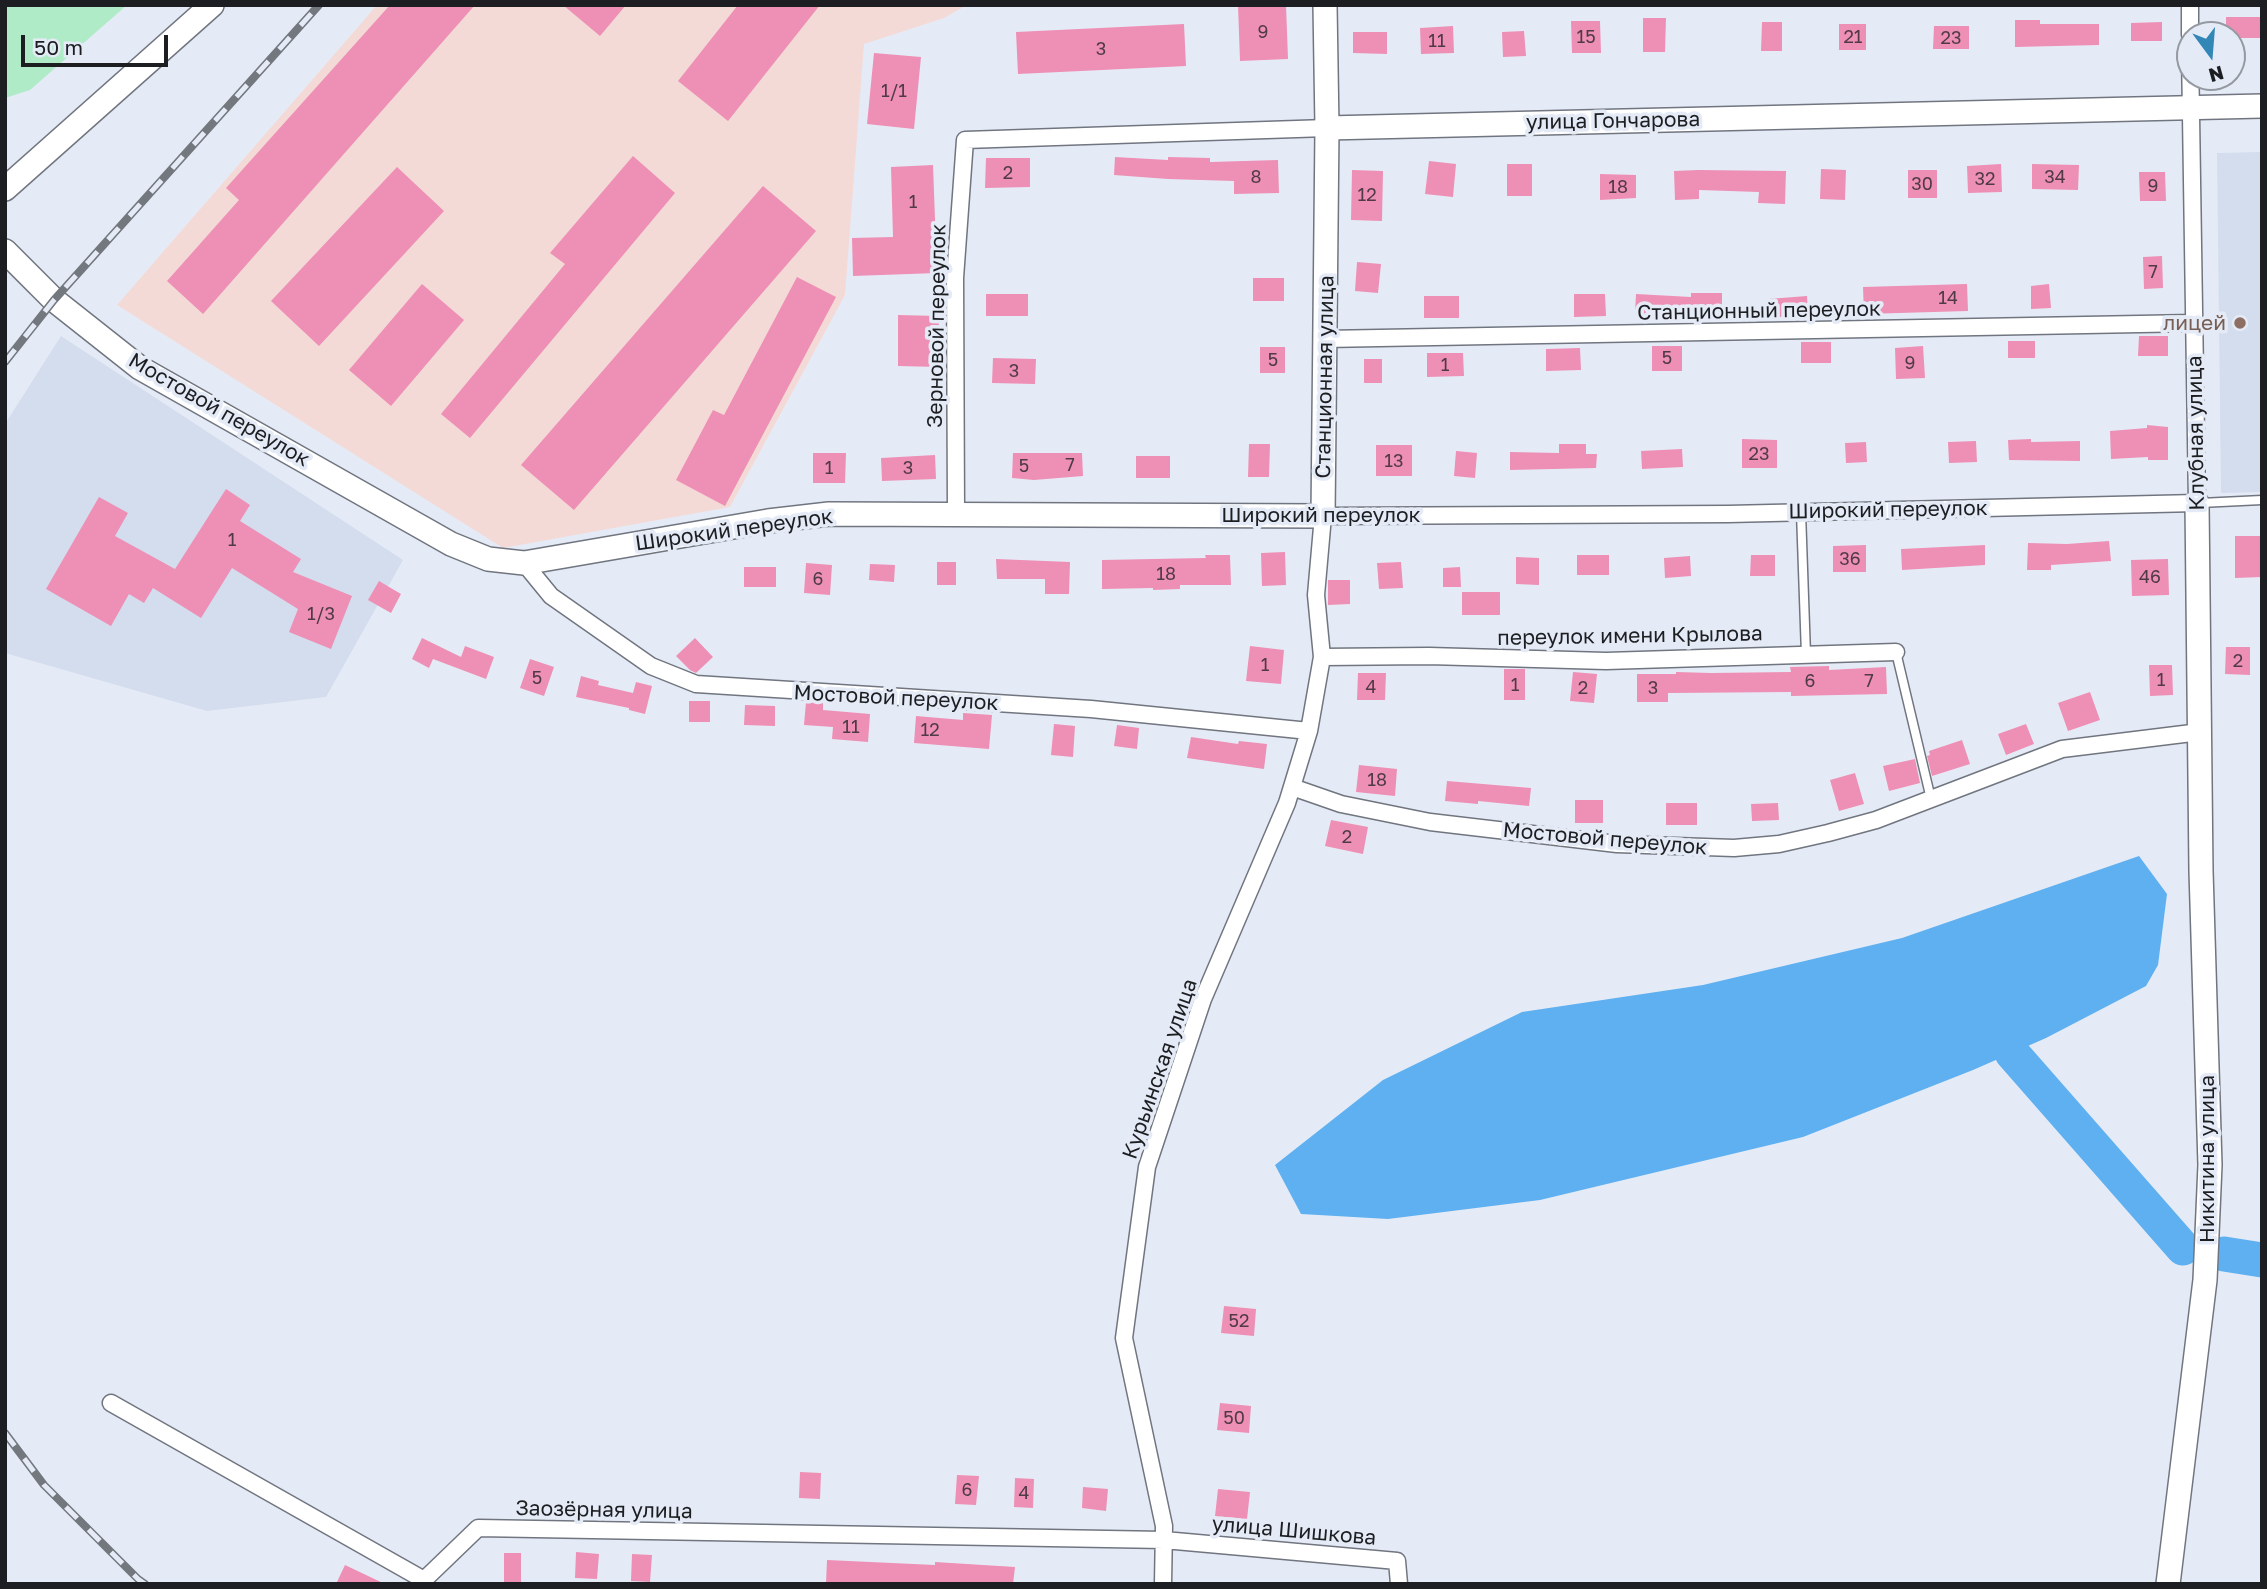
<!DOCTYPE html>
<meta charset="utf-8">
<style>
body{margin:0}
#map{position:relative;width:2267px;height:1589px;overflow:hidden;background:#e5ebf6;font-family:"Golos Text",sans-serif}
canvas{display:block}
.frame{position:absolute;inset:0;border:7px solid #1c1e22;pointer-events:none}
.north{position:absolute;left:2176px;top:21px;width:70px;height:70px;box-sizing:border-box;background:#e5ebf6;border:2px solid #9599a1;border-radius:50%;rotate:164deg;font-size:19px;font-weight:700;line-height:28px;text-align:center;color:#1c1e22}
.north::after{content:'';display:block;margin:auto;width:24px;height:32px;background:#3287b7;clip-path:polygon(50% 0,100% 100%,50% 72%,0 100%)}
.scale{position:absolute;left:21px;top:35px;width:147px;height:32px;box-sizing:border-box;border:4px solid #1c1e22;border-top:0;padding-left:9px;font-size:21px;line-height:24px;white-space:nowrap;color:#1c1e22;-webkit-text-stroke:5px #e5ebf6;paint-order:stroke}
</style>
<div id="map">
<canvas width="2267" height="1589"></canvas>
<div class="frame"></div>
<div class="north">N</div>
<div class="scale">50 m</div>
</div>
<script>
const g = document.querySelector('canvas').getContext('2d');
g.lineJoin = 'round';
function fill(path, color) {
  g.fillStyle = color;
  g.fill(path, 'evenodd');
}
function stroke(path, color, width, dash) {
  g.strokeStyle = color;
  g.lineWidth = width;
  g.lineCap = dash ? 'butt' : 'round';
  g.setLineDash(dash || []);
  g.stroke(path);
}
function label(font, color, halo, rows, align = 'center') {
  g.font = font + ' "Golos Text",sans-serif';
  g.lineWidth = 7;
  g.setLineDash([]);
  g.textBaseline = 'middle';
  g.strokeStyle = halo;
  g.fillStyle = color;
  for (const [text, x, y, turn = 0] of rows) {
    g.save();
    g.translate(x, y);
    g.rotate((+turn || 0) * Math.PI / 180);
    g.textAlign = isNaN(turn) ? turn : align;
    if (halo) g.strokeText(text, 0, 0);
    g.fillText(text, 0, 0);
    g.restore();
  }
}
fill(new Path2D(`
 M 2262,152 L 2262,492 L 2221,493 L 2217,153 Z
 M 61,336 L 403,560 L 326,697 L 207,711 L 5,653 L 5,424 Z`), '#d3ddee');
fill(new Path2D(`
 M 377,5 L 967,5 L 944,18 L 864,44 L 845,295 L 730,507 L 503,548 L 117,305 Z`), '#f4dad6');
fill(new Path2D(`
 M 5,5 L 127,5 L 30,90 L 5,98 Z`), '#afebc7');
fill(new Path2D(`
 M 2139,856 L 2167,894 L 2158,965 L 2146,986 L 2046,1038 L 1973,1070 L 1803,1137 L 1540,1200 L 1388,1219 L 1301,1214 L 1275,1165 L 1383,1080 L 1522,1012 L 1703,985 L 1902,938 Z`), '#5eb0f1');
stroke(new Path2D(`
 M 2012,1053 L 2183,1248
 M 2224,1254 L 2262,1260`), '#5eb0f1', 35);
fill(new Path2D(`
 M 390,5 L 475,5 L 203,314 L 167,281 L 239,200 L 226,188 Z
 M 563,5 L 626,5 L 600,36 Z
 M 738,5 L 820,5 L 728,121 L 678,81 Z
 M 1238,5 L 1286,5 L 1288,59 L 1240,61 Z
 M 2226,17 L 2260,17 L 2260,38 L 2232,38 L 2232,35 L 2226,35 Z
 M 1643,18 L 1666,18 L 1665,52 L 1643,52 Z
 M 2015,20 L 2040,20 L 2040,24 L 2099,24 L 2099,45 L 2015,47 Z
 M 1571,21 L 1600,21 L 1601,53 L 1572,53 Z
 M 1762,22 L 1782,22 L 1782,51 L 1761,51 Z
 M 2162,22 L 2162,41 L 2131,41 L 2131,23 Z
 M 1184,24 L 1186,66 L 1018,74 L 1016,32 Z
 M 1839,24 L 1866,24 L 1866,50 L 1839,50 Z
 M 1453,26 L 1454,53 L 1421,54 L 1420,28 Z
 M 1934,26 L 1969,26 L 1969,49 L 1933,49 Z
 M 1524,31 L 1526,56 L 1503,57 L 1502,32 Z
 M 1353,32 L 1387,32 L 1387,54 L 1353,53 Z
 M 874,53 L 921,57 L 914,129 L 867,124 Z
 M 633,156 L 675,193 L 470,438 L 441,414 L 565,264 L 550,253 Z
 M 1115,157 L 1168,160 L 1168,157 L 1210,158 L 1210,162 L 1278,160 L 1279,193 L 1234,194 L 1234,181 L 1168,179 L 1114,175 Z
 M 986,158 L 1030,158 L 1030,187 L 985,188 Z
 M 1429,161 L 1456,164 L 1453,197 L 1425,194 Z
 M 1507,164 L 1532,164 L 1532,196 L 1507,196 Z
 M 2001,164 L 2002,192 L 1968,193 L 1967,166 Z
 M 2032,164 L 2079,165 L 2078,190 L 2032,189 Z
 M 933,165 L 937,273 L 853,276 L 852,238 L 893,237 L 891,167 Z
 M 397,167 L 444,211 L 319,346 L 271,301 Z
 M 1821,169 L 1846,170 L 1845,200 L 1820,199 Z
 M 1352,170 L 1383,171 L 1382,221 L 1351,220 Z
 M 1698,170 L 1786,171 L 1785,204 L 1758,203 L 1759,192 L 1699,190 L 1699,199 L 1675,200 L 1674,171 Z
 M 1908,170 L 1937,170 L 1937,198 L 1908,198 Z
 M 2139,172 L 2165,172 L 2166,201 L 2140,201 Z
 M 1600,174 L 1636,175 L 1636,198 L 1600,200 Z
 M 763,186 L 816,231 L 574,510 L 521,465 Z
 M 2162,256 L 2163,288 L 2144,289 L 2143,257 Z
 M 1357,262 L 1381,264 L 1378,293 L 1355,291 Z
 M 797,277 L 836,297 L 725,506 L 676,480 L 713,410 L 724,415 Z
 M 1253,278 L 1284,278 L 1284,301 L 1253,301 Z
 M 422,284 L 464,320 L 391,406 L 349,370 Z
 M 1967,284 L 1968,311 L 1864,314 L 1863,287 Z
 M 2049,284 L 2051,308 L 2031,309 L 2031,286 Z
 M 1691,293 L 1722,293 L 1722,319 L 1690,319 L 1690,315 L 1635,313 L 1636,294 L 1691,297 Z
 M 986,294 L 1028,294 L 1028,316 L 986,316 Z
 M 1574,294 L 1605,294 L 1606,316 L 1574,317 Z
 M 1424,296 L 1459,296 L 1459,318 L 1424,318 Z
 M 1807,296 L 1808,314 L 1770,318 L 1768,299 Z
 M 898,315 L 939,316 L 938,367 L 898,366 Z
 M 2139,336 L 2168,336 L 2168,356 L 2138,356 Z
 M 2008,341 L 2035,341 L 2035,358 L 2008,358 Z
 M 1801,342 L 1831,342 L 1831,363 L 1801,363 Z
 M 1652,346 L 1682,346 L 1682,371 L 1652,371 Z
 M 1923,346 L 1925,378 L 1896,379 L 1895,348 Z
 M 1260,347 L 1285,347 L 1285,373 L 1260,373 Z
 M 1580,348 L 1581,370 L 1546,371 L 1546,349 Z
 M 1427,353 L 1463,353 L 1464,376 L 1427,377 Z
 M 993,358 L 1036,359 L 1035,384 L 992,383 Z
 M 1364,359 L 1382,359 L 1382,383 L 1364,383 Z
 M 2147,425 L 2168,427 L 2168,460 L 2148,460 L 2148,457 L 2111,459 L 2110,431 L 2147,428 Z
 M 1742,439 L 1777,440 L 1777,468 L 1742,468 Z
 M 2031,439 L 2031,442 L 2080,441 L 2080,461 L 2009,460 L 2008,440 Z
 M 1976,441 L 1977,462 L 1949,463 L 1948,442 Z
 M 1866,442 L 1867,462 L 1846,463 L 1845,443 Z
 M 1249,444 L 1270,444 L 1269,477 L 1248,477 Z
 M 1559,444 L 1586,444 L 1586,454 L 1597,454 L 1596,468 L 1510,470 L 1510,452 L 1559,453 Z
 M 1376,445 L 1412,445 L 1412,476 L 1376,476 Z
 M 1682,449 L 1683,467 L 1642,469 L 1641,451 Z
 M 1456,451 L 1477,453 L 1475,478 L 1454,476 Z
 M 813,453 L 846,453 L 845,483 L 813,483 Z
 M 1013,453 L 1082,453 L 1083,476 L 1034,480 L 1012,478 Z
 M 935,455 L 936,479 L 882,481 L 881,458 Z
 M 1136,456 L 1170,456 L 1170,478 L 1136,478 Z
 M 226,489 L 250,505 L 240,521 L 301,559 L 293,572 L 352,596 L 331,649 L 289,632 L 298,609 L 232,568 L 201,618 L 153,588 L 144,603 L 129,594 L 111,626 L 46,589 L 99,497 L 128,513 L 115,536 L 175,569 Z
 M 2235,536 L 2262,536 L 2262,577 L 2235,578 Z
 M 2109,541 L 2111,561 L 2051,565 L 2051,570 L 2027,570 L 2028,543 L 2067,544 Z
 M 1866,545 L 1866,572 L 1833,572 L 1833,546 Z
 M 1985,545 L 1985,565 L 1902,570 L 1901,549 Z
 M 1285,552 L 1286,585 L 1262,586 L 1261,553 Z
 M 1205,555 L 1230,555 L 1231,585 L 1180,585 L 1180,589 L 1153,590 L 1153,588 L 1102,589 L 1102,560 L 1206,558 Z
 M 1577,555 L 1609,555 L 1609,575 L 1577,575 Z
 M 1751,555 L 1775,555 L 1775,576 L 1750,576 Z
 M 1690,556 L 1691,576 L 1665,578 L 1664,558 Z
 M 1516,557 L 1539,558 L 1539,585 L 1516,584 Z
 M 996,559 L 1070,562 L 1069,594 L 1045,594 L 1045,579 L 997,579 Z
 M 2168,559 L 2169,595 L 2132,596 L 2131,560 Z
 M 937,562 L 956,562 L 956,585 L 937,585 Z
 M 1401,562 L 1403,588 L 1379,589 L 1377,563 Z
 M 806,563 L 832,565 L 830,595 L 804,593 Z
 M 870,564 L 895,565 L 894,582 L 869,580 Z
 M 744,567 L 776,567 L 776,587 L 744,587 Z
 M 1460,567 L 1461,587 L 1443,587 L 1443,568 Z
 M 1328,580 L 1350,580 L 1350,604 L 1328,605 Z
 M 379,581 L 401,594 L 391,613 L 368,600 Z
 M 1462,592 L 1500,592 L 1500,615 L 1462,615 Z
 M 422,638 L 461,657 L 465,646 L 494,657 L 486,679 L 433,659 L 429,668 L 412,659 Z
 M 695,638 L 713,657 L 696,673 L 690,670 L 676,656 Z
 M 1250,646 L 1284,650 L 1281,684 L 1246,681 Z
 M 2226,647 L 2250,647 L 2250,675 L 2225,674 Z
 M 530,659 L 554,667 L 544,696 L 520,688 Z
 M 2149,665 L 2172,665 L 2173,695 L 2150,696 Z
 M 1829,666 L 1829,670 L 1886,667 L 1887,694 L 1791,696 L 1791,692 L 1668,693 L 1668,702 L 1637,702 L 1637,674 L 1676,674 L 1676,672 L 1711,673 L 1791,672 L 1790,667 Z
 M 1504,669 L 1525,669 L 1525,700 L 1504,700 Z
 M 1573,672 L 1597,674 L 1594,703 L 1570,701 Z
 M 1358,673 L 1386,673 L 1385,700 L 1357,700 Z
 M 581,676 L 599,681 L 598,685 L 633,693 L 636,682 L 652,686 L 645,714 L 629,710 L 629,708 L 576,697 Z
 M 2090,692 L 2100,720 L 2068,731 L 2058,703 Z
 M 689,701 L 710,701 L 710,722 L 689,722 Z
 M 806,702 L 823,703 L 823,710 L 870,714 L 868,742 L 832,739 L 833,727 L 804,725 Z
 M 745,705 L 775,706 L 775,726 L 744,725 Z
 M 963,713 L 992,715 L 989,749 L 914,743 L 916,716 L 963,720 Z
 M 1054,724 L 1075,726 L 1073,757 L 1051,755 Z
 M 2026,724 L 2034,744 L 2006,755 L 1998,734 Z
 M 1117,725 L 1139,728 L 1137,749 L 1114,746 Z
 M 1191,737 L 1238,744 L 1239,741 L 1267,744 L 1264,769 L 1187,758 Z
 M 1962,740 L 1970,764 L 1932,776 L 1927,756 L 1930,755 L 1929,751 Z
 M 1915,759 L 1920,783 L 1889,791 L 1883,766 Z
 M 1359,765 L 1397,769 L 1395,796 L 1356,792 Z
 M 1855,773 L 1864,804 L 1839,811 L 1830,780 Z
 M 1447,781 L 1531,788 L 1529,806 L 1478,801 L 1478,804 L 1445,801 Z
 M 1575,800 L 1603,800 L 1603,823 L 1575,823 Z
 M 1666,803 L 1697,803 L 1697,825 L 1666,825 Z
 M 1778,803 L 1779,820 L 1752,821 L 1751,804 Z
 M 1331,820 L 1368,827 L 1363,854 L 1325,846 Z
 M 1224,1306 L 1256,1309 L 1254,1336 L 1221,1333 Z
 M 1220,1403 L 1251,1406 L 1249,1433 L 1217,1430 Z
 M 800,1472 L 821,1473 L 820,1499 L 799,1498 Z
 M 957,1475 L 979,1476 L 976,1505 L 955,1504 Z
 M 1015,1478 L 1034,1479 L 1033,1508 L 1014,1507 Z
 M 1083,1487 L 1108,1489 L 1106,1511 L 1082,1508 Z
 M 1218,1489 L 1250,1492 L 1247,1519 L 1215,1516 Z
 M 576,1552 L 599,1554 L 597,1579 L 575,1578 Z
 M 504,1553 L 521,1553 L 521,1584 L 504,1584 Z
 M 632,1554 L 652,1555 L 650,1582 L 631,1581 Z
 M 827,1560 L 935,1565 L 935,1562 L 1015,1567 L 1013,1584 L 826,1584 Z
 M 345,1565 L 385,1584 L 336,1584 Z`), '#ee8fb5');
const lane = new Path2D(`
 M 2200,503 L 2262,500
 M 1801,512 L 1806,655
 M 1896,652 L 1931,799`);
const street = new Path2D(`
 M 2190,35 L 2190,5
 M 1325,339 L 2194,323
 M 956,513 L 955,278 L 965,140 L 1327,128
 M 524,563 L 551,596 L 651,666 L 696,684 L 1091,709 L 1309,731
 M 1322,657 L 1429,656 L 1606,661 L 1896,652
 M 1292,787 L 1341,804 L 1430,822 L 1617,844 L 1734,848 L 1779,844 L 1828,833 L 1876,820 L 2062,749 L 2200,732
 M 111,1403 L 424,1580 L 478,1528 L 1164,1540 L 1397,1561 L 1399,1584
 M 1163,1584 L 1164,1526 L 1124,1338 L 1147,1167 L 1203,999 L 1287,803 L 1309,731 L 1322,657 L 1316,595 L 1323,516 L 1728,514 L 2197,503 L 2190,51`);
const secondary = new Path2D(`
 M 1327,128 L 2262,106
 M 5,189 L 212,5
 M 5,251 L 54,300 L 140,368 L 451,544 L 488,559 L 524,563 L 768,521 L 829,514 L 1323,516 L 1327,128 L 1325,5
 M 2168,1584 L 2205,1280 L 2210,1165 L 2201,871 L 2197,503`);
stroke(lane, '#70757f', 11);
stroke(street, '#70757f', 19);
stroke(secondary, '#70757f', 26);
stroke(lane, '#fff', 8);
stroke(street, '#fff', 16);
stroke(secondary, '#fff', 23);
const rail = new Path2D(`
 M 5,362 L 54,300 L 319,5
 M 5,1433 L 44,1485 L 138,1579 L 145,1584`);
stroke(rail, '#73777e', 8);
stroke(rail, '#e5ebf6', 5, [16]);
for (const [x, y, r, color] of [
 [2240,323,7,"#8d6e63"]
]) {
  const dot = new Path2D();
  dot.arc(x, y, r, 0, 2 * Math.PI);
  g.fillStyle = color;
  g.fill(dot);
  stroke(dot, '#e5ebf6', 2.5);
}
label('18px', '#503a47', null, [
 ["9",1263,32],
 ["15",1586,37],
 ["21",1853,37],
 ["23",1951,38],
 ["11",1437,41],
 ["3",1101,49],
 ["1/1",894,91],
 ["2",1008,173],
 ["8",1256,177],
 ["34",2055,177],
 ["32",1985,179],
 ["30",1922,184],
 ["9",2153,186],
 ["18",1618,187],
 ["12",1367,195],
 ["1",913,202],
 ["7",2153,272],
 ["14",1948,298],
 ["5",1667,358],
 ["5",1273,360],
 ["9",1910,363],
 ["1",1445,365],
 ["3",1014,371],
 ["23",1759,454],
 ["13",1394,461],
 ["7",1070,465],
 ["5",1024,466],
 ["1",829,468],
 ["3",908,468],
 ["1",232,540],
 ["36",1850,559],
 ["18",1166,574],
 ["46",2150,577],
 ["6",818,579],
 ["1/3",321,614],
 ["2",2238,661],
 ["1",1265,665],
 ["5",537,678],
 ["1",2161,680],
 ["6",1810,681],
 ["7",1869,681],
 ["1",1515,685],
 ["4",1371,687],
 ["2",1583,688],
 ["3",1653,688],
 ["11",851,727],
 ["12",930,730],
 ["18",1377,780],
 ["2",1347,837],
 ["52",1239,1321],
 ["50",1234,1418],
 ["6",967,1490],
 ["4",1024,1493]
]);
label('21px', '#1c1e22', '#e5ebf6', [
 ["улица Гончарова",1613,121,-1],
 ["Станционный переулок",1759,311,-1],
 ["Зерновой переулок",937,326,-89],
 ["Станционная улица",1325,377,-89],
 ["Мостовой переулок",219,410,30],
 ["Клубная улица",2196,433,-91],
 ["Широкий переулок",1888,510,-1],
 ["Широкий переулок",1321,515],
 ["Широкий переулок",734,530,-8],
 ["переулок имени Крылова",1630,636,-1],
 ["Мостовой переулок",896,698,3],
 ["Мостовой переулок",1605,839,5],
 ["Курьинская улица",1160,1069,-71],
 ["Никитина улица",2207,1159,-90],
 ["Заозёрная улица",604,1510,1],
 ["улица Шишкова",1294,1531,5]
]);
label('21px', '#785e54', '#e5ebf6', [
 ["лицей",2226,323]
], 'right');
</script>
